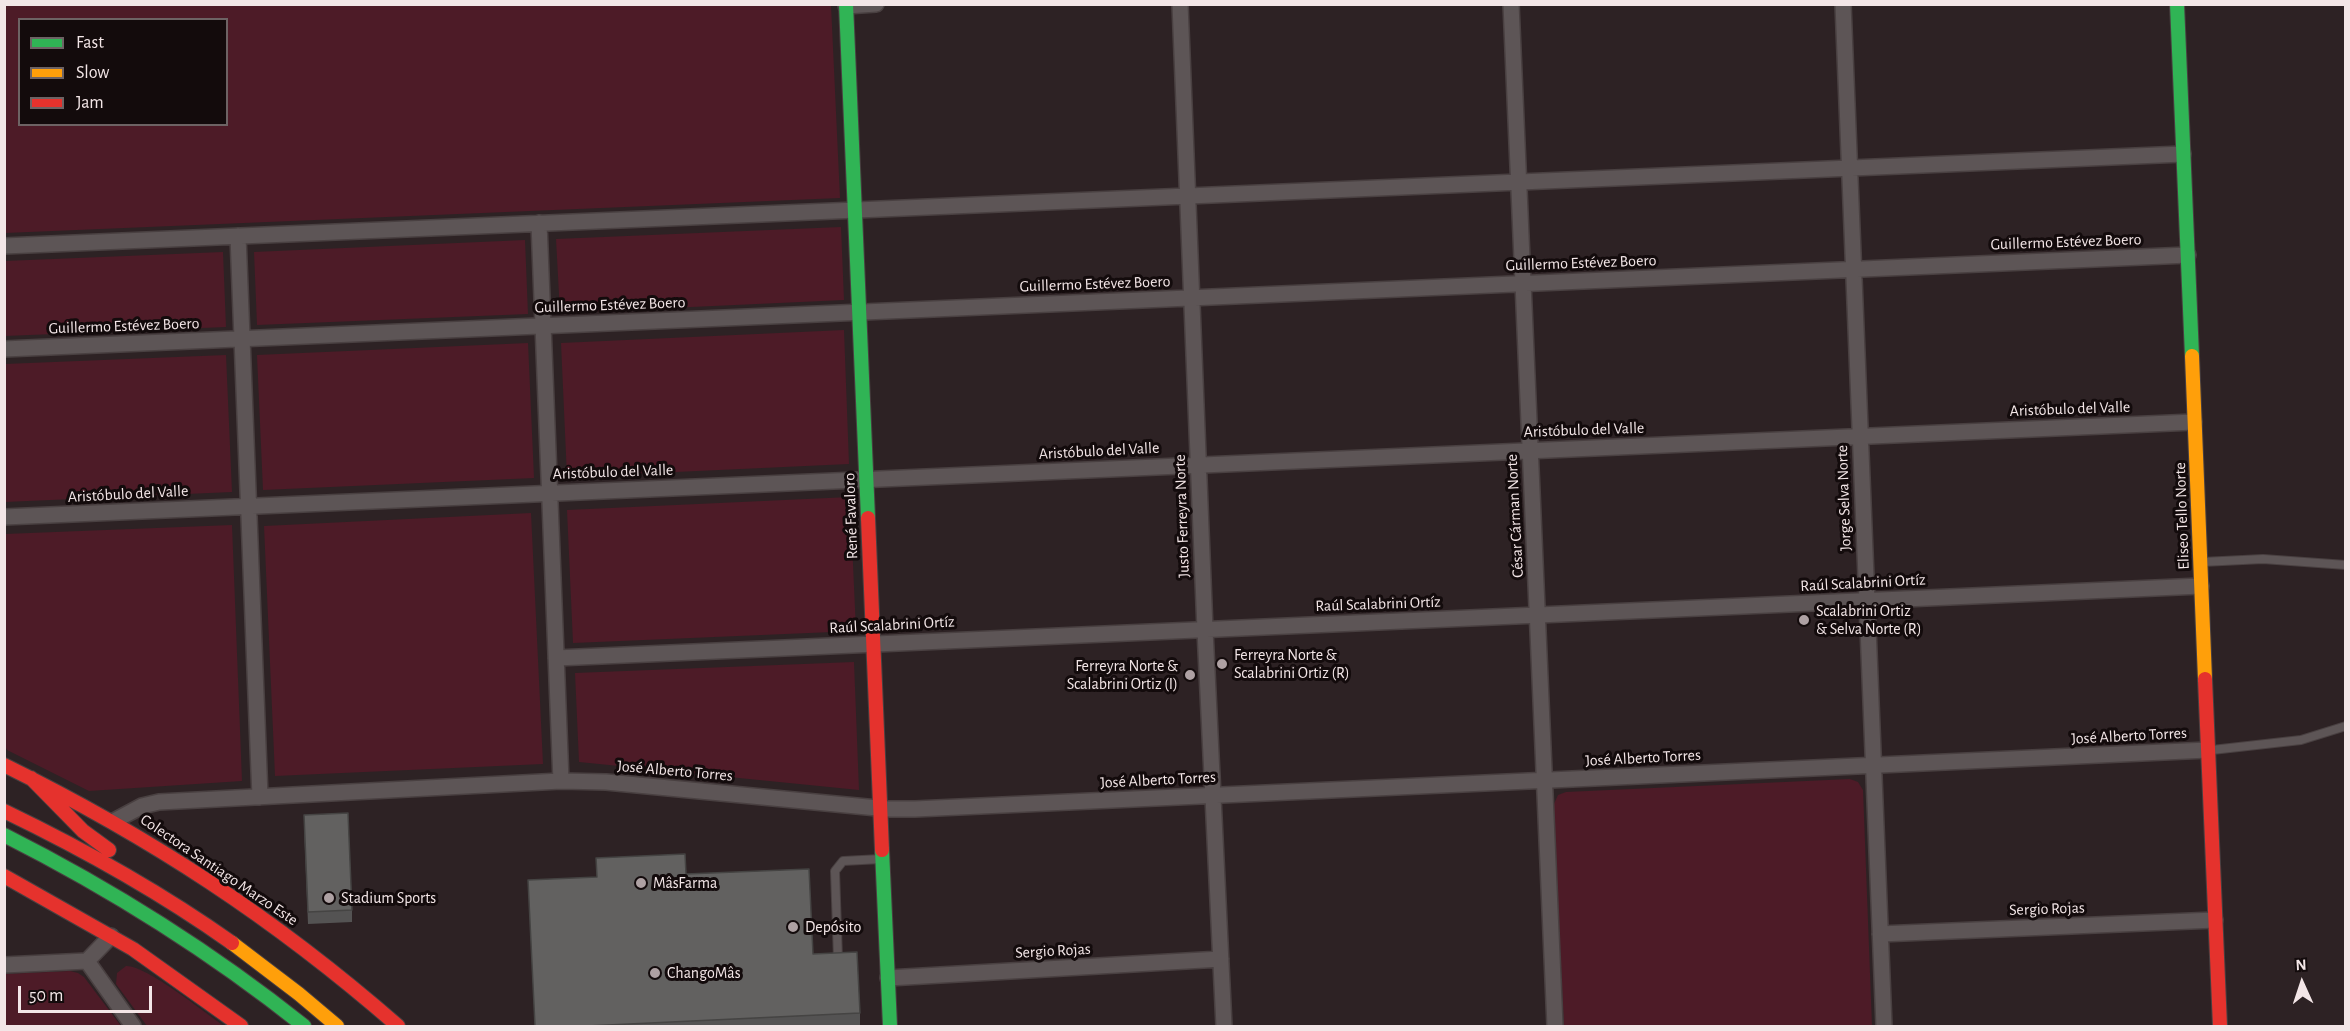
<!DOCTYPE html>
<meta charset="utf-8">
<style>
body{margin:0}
#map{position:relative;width:2350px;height:1031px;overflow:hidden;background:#2d2224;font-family:"Alegreya Sans",sans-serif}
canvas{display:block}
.frame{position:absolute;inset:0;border:6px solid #f3e6e7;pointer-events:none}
.legend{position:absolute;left:18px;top:18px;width:210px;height:108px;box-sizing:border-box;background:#130b0c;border:2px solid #6d6364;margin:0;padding:8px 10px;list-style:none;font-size:18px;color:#f3e6e7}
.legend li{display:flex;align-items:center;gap:12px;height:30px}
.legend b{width:30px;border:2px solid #6d6364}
.north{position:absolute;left:2272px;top:953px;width:60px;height:60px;-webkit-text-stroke:4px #130b0c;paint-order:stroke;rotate:357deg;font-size:16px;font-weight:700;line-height:24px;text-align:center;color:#f3e6e7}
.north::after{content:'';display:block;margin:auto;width:21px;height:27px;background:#f3e6e7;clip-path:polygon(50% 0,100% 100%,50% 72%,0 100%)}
.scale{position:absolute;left:18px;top:986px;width:134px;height:27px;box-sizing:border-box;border:3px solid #f3e6e7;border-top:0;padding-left:8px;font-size:18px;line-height:21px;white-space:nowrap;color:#f3e6e7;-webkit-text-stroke:4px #130b0c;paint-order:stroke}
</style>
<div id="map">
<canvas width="2350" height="1031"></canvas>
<div class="frame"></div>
<ul class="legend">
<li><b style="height:8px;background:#30b455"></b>Fast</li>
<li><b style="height:8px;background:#ff9f0a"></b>Slow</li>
<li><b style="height:8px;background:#e5322d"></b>Jam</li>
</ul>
<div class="north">N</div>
<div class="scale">50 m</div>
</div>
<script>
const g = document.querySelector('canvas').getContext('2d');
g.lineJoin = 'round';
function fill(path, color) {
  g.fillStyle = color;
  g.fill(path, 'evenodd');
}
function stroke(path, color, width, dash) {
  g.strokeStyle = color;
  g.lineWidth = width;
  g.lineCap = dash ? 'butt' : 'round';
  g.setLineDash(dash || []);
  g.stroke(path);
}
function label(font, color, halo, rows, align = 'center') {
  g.font = font + ' "Alegreya Sans",sans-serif';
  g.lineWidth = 6;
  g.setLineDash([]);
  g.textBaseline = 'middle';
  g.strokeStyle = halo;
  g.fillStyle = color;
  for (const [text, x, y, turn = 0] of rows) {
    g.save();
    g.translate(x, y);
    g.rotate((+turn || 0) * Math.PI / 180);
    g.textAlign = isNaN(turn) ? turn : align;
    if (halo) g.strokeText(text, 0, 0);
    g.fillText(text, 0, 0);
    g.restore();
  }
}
fill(new Path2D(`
 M 4,5 L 831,5 L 840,198 L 5,233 ZM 20,20 L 226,20 L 226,124 L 20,124 Z
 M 841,227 L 844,300 L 560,313 L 556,239 Z
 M 525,240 L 528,314 L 257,325 L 254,252 Z
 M 223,252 L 226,327 L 5,336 L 5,261 Z
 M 844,330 L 849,464 L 567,477 L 561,343 Z
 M 528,343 L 534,478 L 263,490 L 257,355 Z
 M 226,355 L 232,492 L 5,502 L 5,364 Z
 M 850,497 L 856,631 L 573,643 L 567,510 Z
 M 531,513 L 543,764 L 275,776 L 264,526 Z
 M 232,525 L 242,781 L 89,791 L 7,750 L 5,746 L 5,534 Z
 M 854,662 L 859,790 L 579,762 L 575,673 Z
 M 1850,779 L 1858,782 L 1863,790 L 1872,1026 L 1564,1026 L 1553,806 L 1558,795 L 1566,792 Z
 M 126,966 C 146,965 205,1013 224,1026 L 147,1026 L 116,984 L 117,973 Z
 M 70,971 L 78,973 L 84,977 L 121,1026 L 5,1026 L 5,974 Z`), '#4d1b27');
const lane = new Path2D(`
 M 2202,562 L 2263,559 L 2346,565
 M 2212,750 L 2301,740 L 2346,726
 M 838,959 L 835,871 L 843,861 L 881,859`);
const street = new Path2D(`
 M 1180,4 L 1205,630 L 1224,1026
 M 1511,4 L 1555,1026
 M 1843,4 L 1884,1026
 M 846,6 L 876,4
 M 539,223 L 561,781
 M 238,236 L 260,797
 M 4,246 L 2183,154
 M 4,349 L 2188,255
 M 4,517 L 2194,422
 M 556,658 L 2201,586
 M 114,821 L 142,806 L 159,802 L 561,781 L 606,782 L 888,809 L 915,809 L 2208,750
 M 1880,934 L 2215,920
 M 87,961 L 133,1026
 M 4,965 L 87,961 L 111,936
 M 888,978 L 1221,959`);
const fast = new Path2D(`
 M 846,4 L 868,518
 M 2177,4 L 2192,356
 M 4,835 C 111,889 210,951 304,1026
 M 882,850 L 890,1026`);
const slow = new Path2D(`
 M 2192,356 L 2205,679
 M 232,943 L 299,994 L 337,1026`);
const jam = new Path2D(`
 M 868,518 L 882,850
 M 2205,679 L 2220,1026
 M 4,765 C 152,838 274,918 398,1026
 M 31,778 L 83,831 L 109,850
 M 4,811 C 83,849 160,892 232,943
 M 4,876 L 133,949 L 241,1026`);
stroke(lane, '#494041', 10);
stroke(street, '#494041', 18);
stroke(fast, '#494041', 16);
stroke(slow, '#494041', 16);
stroke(jam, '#494041', 16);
stroke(lane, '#5d5556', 8);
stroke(street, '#5d5556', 15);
stroke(fast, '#30b455', 14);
stroke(slow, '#ff9f0a', 14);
stroke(jam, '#e5322d', 14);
fill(new Path2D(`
 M 304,827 L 352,910 L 352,922 L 308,924 Z
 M 596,858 L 686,874 L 813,954 L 860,1013 L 860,1026 L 535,1026 L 528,880 L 597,877 Z`), '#545353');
const building = new Path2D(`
 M 348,813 L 352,910 L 308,912 L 304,815 Z
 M 685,854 L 686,874 L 809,869 L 813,954 L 857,952 L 860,1013 L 587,1026 L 535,1026 L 528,880 L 597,877 L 596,858 Z`);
fill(building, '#626160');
stroke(building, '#454443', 1.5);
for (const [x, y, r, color] of [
 [1804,620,6,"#aea1a3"],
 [1222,664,6,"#aea1a3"],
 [1190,675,6,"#aea1a3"],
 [641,883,6,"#aea1a3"],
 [329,898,6,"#aea1a3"],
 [793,927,6,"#aea1a3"],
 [655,973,6,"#aea1a3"]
]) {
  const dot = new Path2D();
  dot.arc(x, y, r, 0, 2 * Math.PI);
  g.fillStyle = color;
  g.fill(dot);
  stroke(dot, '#130b0c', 2);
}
label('16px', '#f3e6e7', '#130b0c', [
 ["Guillermo Estévez Boero",2066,242,-2],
 ["Guillermo Estévez Boero",1581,263,-2],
 ["Guillermo Estévez Boero",1095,284,-2],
 ["Guillermo Estévez Boero",610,305,-2],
 ["Guillermo Estévez Boero",124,326,-2],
 ["Aristóbulo del Valle",2070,409,-2],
 ["Aristóbulo del Valle",1584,430,-2],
 ["Aristóbulo del Valle",1099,451,-3],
 ["Aristóbulo del Valle",613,472,-2],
 ["Aristóbulo del Valle",128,494,-3],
 ["Jorge Selva Norte",1844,498,-92],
 ["René Favaloro",851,516,-92],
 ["Justo Ferreyra Norte",1182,516,-92],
 ["César Cárman Norte",1515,516,-93],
 ["Eliseo Tello Norte",2182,516,-92],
 ["Raúl Scalabrini Ortíz",1863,583,-3],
 ["Raúl Scalabrini Ortíz",1378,604,-2],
 ["Raúl Scalabrini Ortíz",892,625,-3],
 ["José Alberto Torres",2129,736,-3],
 ["José Alberto Torres",1643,758,-3],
 ["José Alberto Torres",675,771,5],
 ["José Alberto Torres",1158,780,-3],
 ["Colectora Santiago Marzo Este",219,870,34],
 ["Sergio Rojas",2047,909,-2],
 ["Sergio Rojas",1053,951,-3]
]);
label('16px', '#f3e6e7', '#130b0c', [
 ["Scalabrini Ortiz",1816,611],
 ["& Selva Norte (R)",1816,629],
 ["Ferreyra Norte &",1234,655],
 ["Scalabrini Ortiz (R)",1234,673],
 ["Ferreyra Norte &",1178,666,"right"],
 ["Scalabrini Ortiz (I)",1178,684,"right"],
 ["MâsFarma",653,883],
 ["Stadium Sports",341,898],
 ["Depósito",805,927],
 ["ChangoMâs",667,973]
], 'left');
</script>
